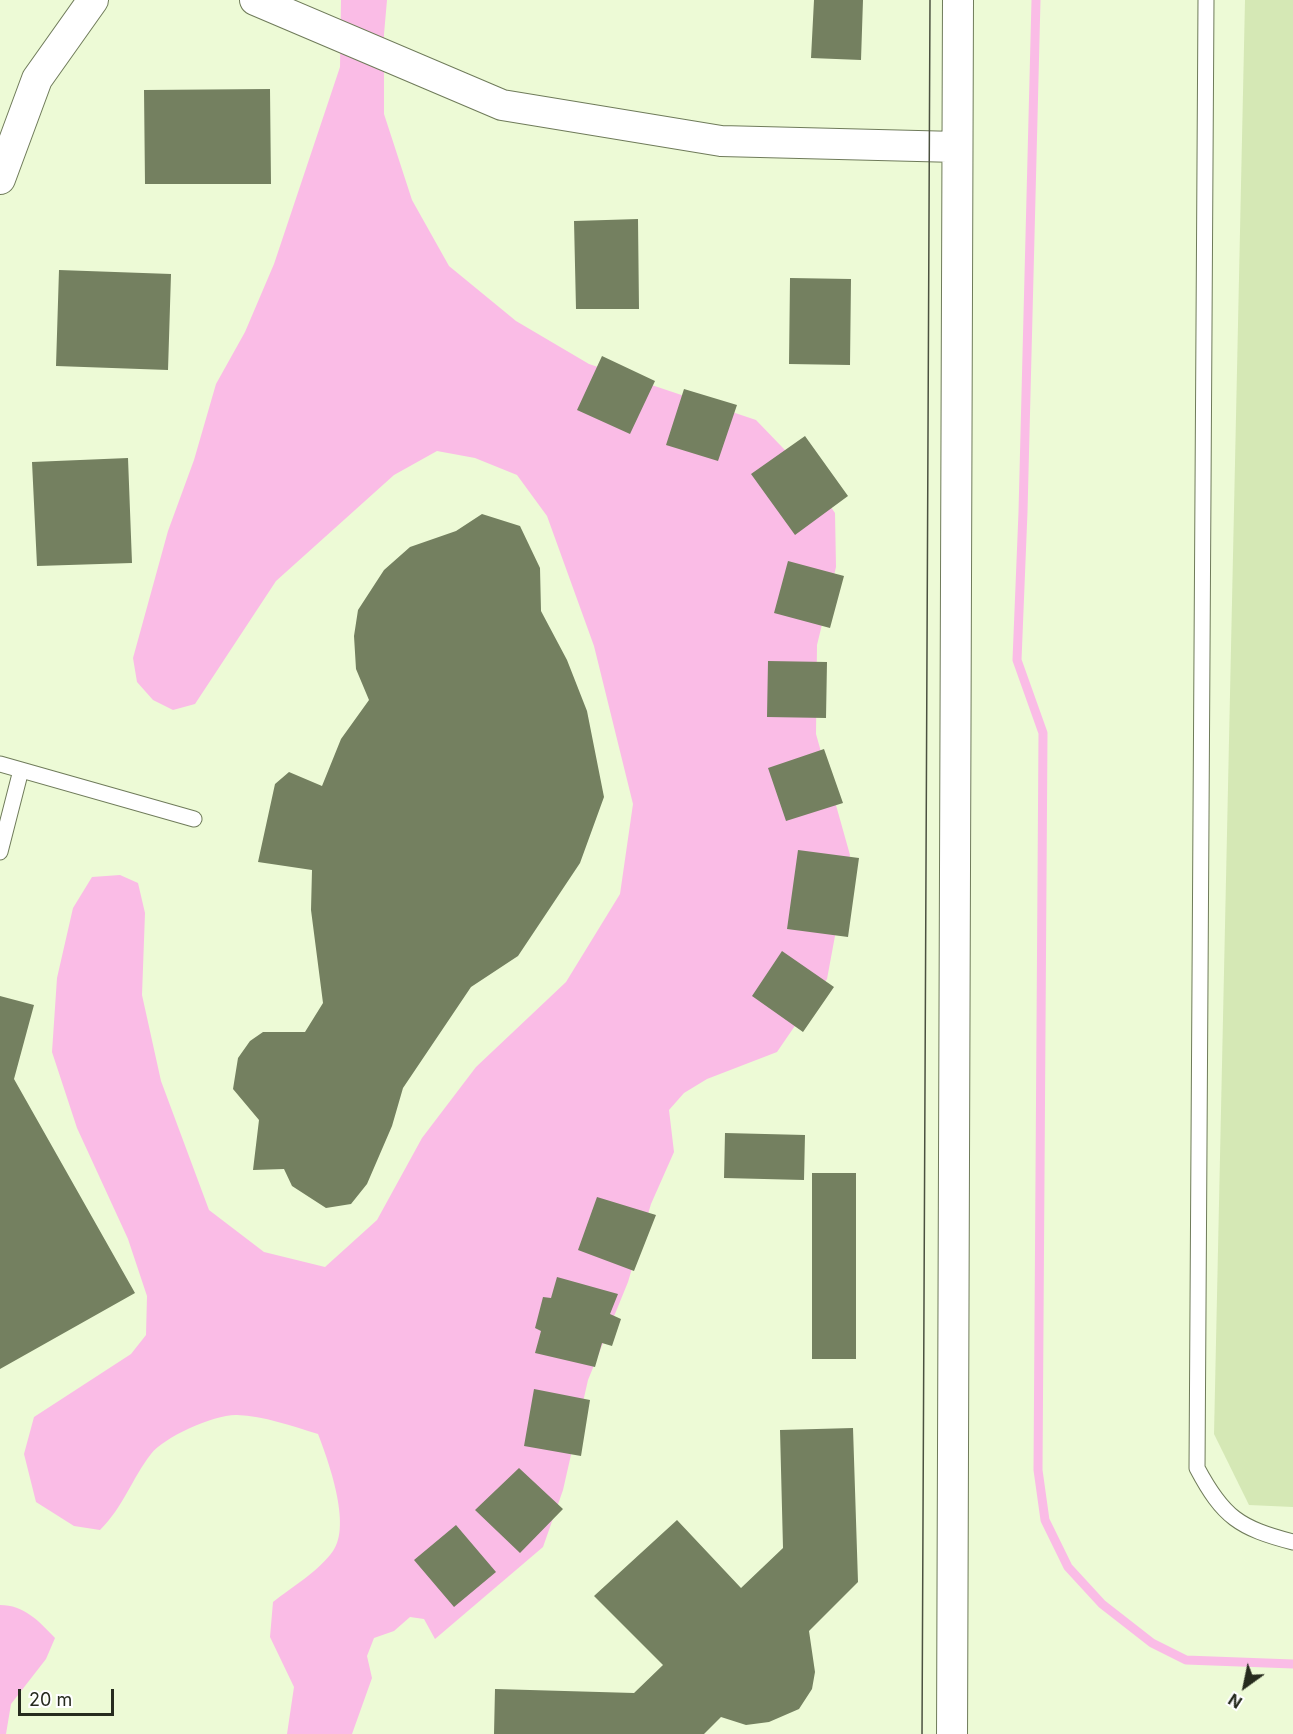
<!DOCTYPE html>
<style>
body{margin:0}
#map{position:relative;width:1293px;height:1734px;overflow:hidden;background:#edfad6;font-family:Inter,sans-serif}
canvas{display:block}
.north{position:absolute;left:1215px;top:1656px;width:60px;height:60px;-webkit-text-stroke:4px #fff;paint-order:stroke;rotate:213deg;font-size:16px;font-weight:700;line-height:24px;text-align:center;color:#262b1e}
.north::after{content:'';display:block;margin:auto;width:21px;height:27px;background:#262b1e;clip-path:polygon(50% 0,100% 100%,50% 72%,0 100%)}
.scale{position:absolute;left:18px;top:1689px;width:96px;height:27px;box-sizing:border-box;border:3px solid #262b1e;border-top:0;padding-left:8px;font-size:18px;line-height:21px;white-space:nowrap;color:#262b1e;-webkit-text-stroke:4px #fff;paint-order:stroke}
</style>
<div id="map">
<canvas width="1293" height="1734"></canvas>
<div class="north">N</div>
<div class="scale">20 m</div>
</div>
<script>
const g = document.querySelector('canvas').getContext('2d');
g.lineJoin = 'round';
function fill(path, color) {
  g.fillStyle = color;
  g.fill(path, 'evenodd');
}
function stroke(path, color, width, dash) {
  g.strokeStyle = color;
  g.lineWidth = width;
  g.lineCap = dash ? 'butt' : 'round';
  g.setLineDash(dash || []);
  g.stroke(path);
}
fill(new Path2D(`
 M 1245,0 L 1293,0 L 1293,1507 L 1249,1505 L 1214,1434 Z`), '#d5e8b5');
fill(new Path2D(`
 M 341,0 L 387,0 L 384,34 L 384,114 L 412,200 L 449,266 L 516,321 L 589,364 L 756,420 L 808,474 L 835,513 L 836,567 L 817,645 L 816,734 L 850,855 L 827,979 L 777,1052 L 707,1079 L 684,1093 L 669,1110 L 674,1152 L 651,1204 L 628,1282 L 588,1380 L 563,1490 L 543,1547 L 435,1639 L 424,1619 L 410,1617 L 394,1631 L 374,1638 L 367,1656 L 372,1678 L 352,1734 L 287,1734 L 294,1687 L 270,1637 L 273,1602 C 292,1587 319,1571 333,1551 C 352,1525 328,1460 318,1434 C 292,1426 264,1416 237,1415 C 215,1414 164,1437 151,1454 C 131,1480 124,1506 100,1530 L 74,1526 L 36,1502 L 24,1454 L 34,1417 L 131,1354 L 146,1335 L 147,1296 L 128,1239 L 77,1128 L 52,1052 L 57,978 L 73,908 L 92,877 L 120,875 L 138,883 L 145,913 L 142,995 L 161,1081 L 209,1210 L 264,1252 L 325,1267 L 377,1220 L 422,1138 L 476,1067 L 566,982 L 620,894 L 633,804 L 594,646 L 547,516 L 517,475 L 475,458 L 437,451 L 394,475 L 276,581 L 195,704 L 173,710 L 153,700 L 137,682 L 133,658 L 168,531 L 194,460 L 216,384 L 245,332 L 274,264 L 340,67 Z
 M 0,1605 C 24,1605 39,1621 55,1638 L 46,1659 L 11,1704 L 6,1734 L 0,1734 Z`), '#fabce6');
stroke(new Path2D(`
 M 1036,0 L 1023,512 L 1017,660 L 1043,733 L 1038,1470 L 1045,1520 L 1068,1567 L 1102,1604 L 1152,1643 L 1186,1660 L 1293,1664`), '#fabce6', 9);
fill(new Path2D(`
 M 814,0 L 863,0 L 861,60 L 811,58 Z
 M 270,89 L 271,184 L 145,184 L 144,90 Z
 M 638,219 L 639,309 L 576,309 L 574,221 Z
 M 59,270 L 171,274 L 168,370 L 56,366 Z
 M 790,278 L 851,279 L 850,365 L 789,364 Z
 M 602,356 L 655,381 L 630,434 L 577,410 Z
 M 684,389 L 737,405 L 718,461 L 666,445 Z
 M 805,436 L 848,496 L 795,535 L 751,474 Z
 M 128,458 L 132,563 L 37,566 L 32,462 Z
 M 482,514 L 520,526 L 540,568 L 541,611 L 567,660 L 587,711 L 604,797 L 580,863 L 518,956 L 471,987 L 403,1088 L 392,1126 L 367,1184 L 351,1204 L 326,1208 L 292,1186 L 284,1169 L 253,1170 L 259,1120 L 233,1089 L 238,1058 L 250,1041 L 263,1032 L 305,1032 L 323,1003 L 311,910 L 312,870 L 258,862 L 275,784 L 289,772 L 322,786 L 341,739 L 369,700 L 356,669 L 354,636 L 358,610 L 384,570 L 410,547 L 456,531 Z
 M 788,561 L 844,576 L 830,628 L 774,613 Z
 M 768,661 L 827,662 L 826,718 L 767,717 Z
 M 824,749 L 843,803 L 786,821 L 768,768 Z
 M 798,850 L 859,858 L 848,937 L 787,929 Z
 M 782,951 L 834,987 L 803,1032 L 752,996 Z
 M 0,996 L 34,1005 L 14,1079 L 135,1293 L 0,1369 Z
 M 725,1133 L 805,1135 L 804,1180 L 724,1178 Z
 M 812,1173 L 856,1173 L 856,1359 L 812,1359 Z
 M 597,1197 L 656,1215 L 634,1271 L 578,1250 Z
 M 557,1277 L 618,1294 L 610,1314 L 621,1319 L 612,1346 L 602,1343 L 595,1367 L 535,1353 L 541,1331 L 535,1328 L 543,1297 L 551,1298 Z
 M 534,1389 L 590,1400 L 581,1456 L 524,1446 Z
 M 853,1428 L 858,1582 L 809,1631 L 815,1672 L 812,1689 L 799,1709 L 769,1722 L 746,1725 L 721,1717 L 704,1734 L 494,1734 L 495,1689 L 634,1693 L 663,1665 L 594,1596 L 677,1520 L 741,1588 L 783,1548 L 780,1430 Z
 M 519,1468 L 563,1509 L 520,1553 L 475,1510 Z
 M 456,1525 L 496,1572 L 454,1607 L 414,1560 Z`), '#748060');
const service = new Path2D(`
 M 1206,0 L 1197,1468 C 1223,1517 1239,1528 1293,1542
 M 0,764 L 194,819
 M 0,852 L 21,770`);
const minor = new Path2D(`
 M 255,0 L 502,105 L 721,141 L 957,147
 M 0,179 L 37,79 L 93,0
 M 952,1734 L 958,0`);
stroke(service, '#6f7b5a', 17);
stroke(minor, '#6f7b5a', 32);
stroke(service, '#fff', 15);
stroke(minor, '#fff', 30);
stroke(new Path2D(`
 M 922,1734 L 930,0`), '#4b5140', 1.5);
</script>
